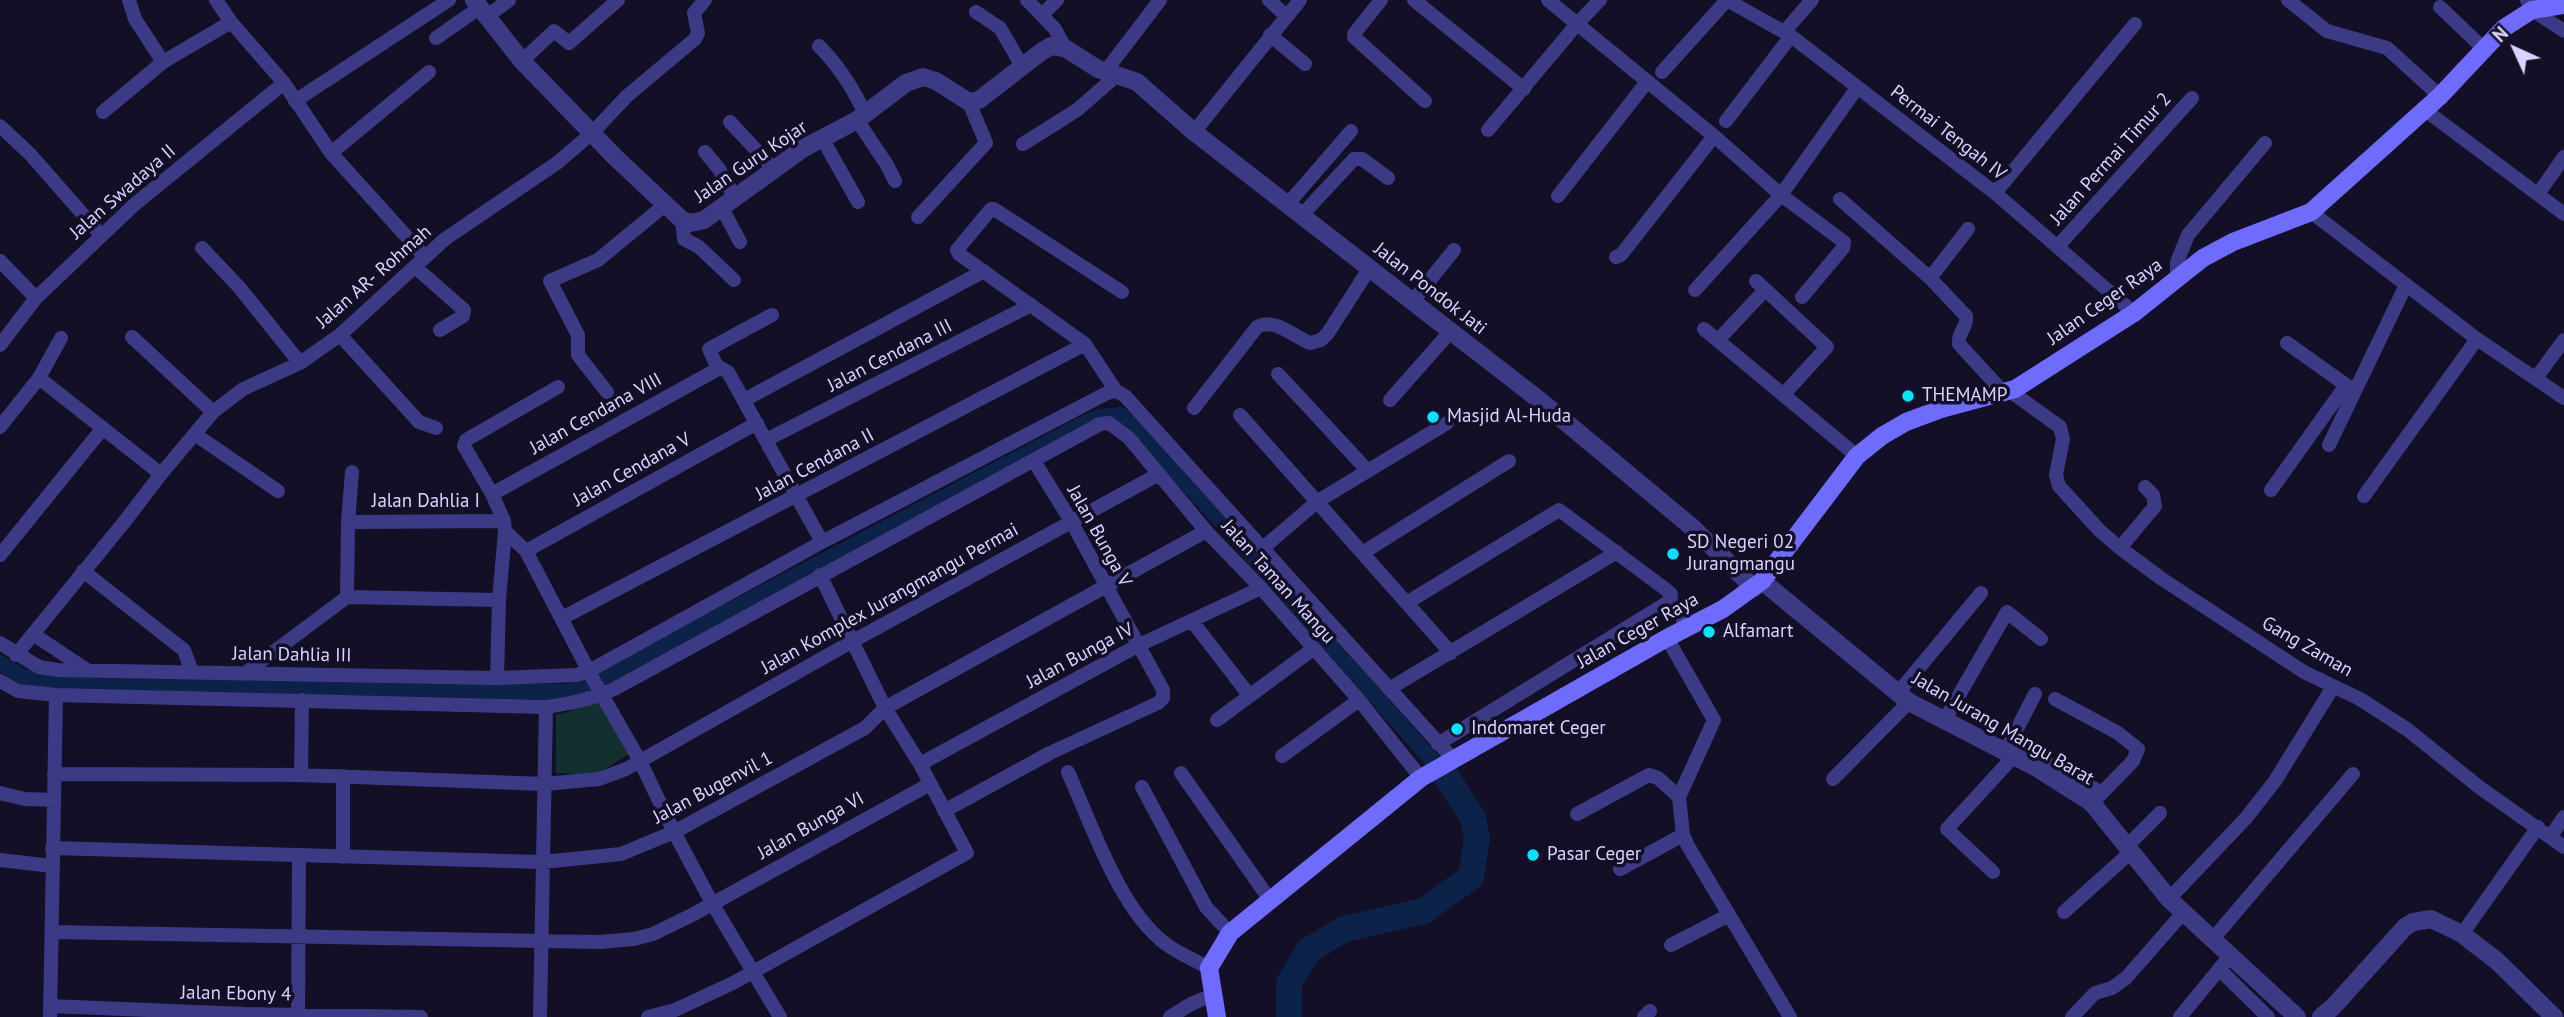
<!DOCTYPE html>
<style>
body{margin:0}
#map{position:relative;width:2564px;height:1017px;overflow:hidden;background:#130f26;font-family:"PT Sans",sans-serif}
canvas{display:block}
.north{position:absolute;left:2480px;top:14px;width:70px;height:70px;-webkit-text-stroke:5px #130f26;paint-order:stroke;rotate:315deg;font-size:19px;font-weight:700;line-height:28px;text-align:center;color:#d9d4ff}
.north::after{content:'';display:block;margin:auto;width:24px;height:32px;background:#d9d4ff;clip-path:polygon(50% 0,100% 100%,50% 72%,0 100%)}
</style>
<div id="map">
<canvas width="2564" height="1017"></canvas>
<div class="north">N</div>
</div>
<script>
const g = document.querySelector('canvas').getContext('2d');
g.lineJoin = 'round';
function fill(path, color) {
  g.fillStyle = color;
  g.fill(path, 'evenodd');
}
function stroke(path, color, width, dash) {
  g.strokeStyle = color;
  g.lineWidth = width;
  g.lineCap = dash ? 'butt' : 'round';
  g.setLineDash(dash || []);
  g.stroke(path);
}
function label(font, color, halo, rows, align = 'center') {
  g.font = font + ' "PT Sans",sans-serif';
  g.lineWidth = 7;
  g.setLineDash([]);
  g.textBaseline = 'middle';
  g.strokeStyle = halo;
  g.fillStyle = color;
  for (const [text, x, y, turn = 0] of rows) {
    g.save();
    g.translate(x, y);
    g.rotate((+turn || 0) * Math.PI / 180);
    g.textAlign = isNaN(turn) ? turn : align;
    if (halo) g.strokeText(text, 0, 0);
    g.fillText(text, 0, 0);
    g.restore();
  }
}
fill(new Path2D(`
 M 602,700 L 631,753 L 595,775 L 556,773 L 556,714 L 565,713 Z`), '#12302f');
stroke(new Path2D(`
 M 0,663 L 23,677 L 45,681 L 566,692 L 579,690 L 1085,423 L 1099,417 L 1120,415 L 1134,426 L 1226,526 L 1446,776`), '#0c2248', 16);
stroke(new Path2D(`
 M 1289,1017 L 1289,983 L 1309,950 L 1344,929 L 1424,911 L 1471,877 L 1477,838 L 1473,818 L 1446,776`), '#0c2248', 26);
stroke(new Path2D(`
 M 129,0 L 135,19 L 163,62 L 231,22
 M 216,0 L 231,22 L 284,83 L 331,153 L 425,257
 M 1027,0 L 1055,29 L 1065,48
 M 1269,0 L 1286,16
 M 1381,0 L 1354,34 L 1354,37 L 1425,101
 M 1414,0 L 1524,89
 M 1548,0 L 1714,136 L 1781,195 L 1844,242 L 1843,248 L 1802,297
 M 1727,0 L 1791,36 L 1995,193 L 2134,313
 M 2288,0 L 2327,31 L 2387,48 L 2440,96
 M 2527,0 L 2532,10 L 2564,31
 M 2440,7 L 2483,48
 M 976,12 L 1000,28 L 1022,66
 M 1042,15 L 1057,0
 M 486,17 L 509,0
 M 1784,32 L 1812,0
 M 1270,35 L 1305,64
 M 436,38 L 479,8
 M 819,46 C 839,66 853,88 865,114
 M 522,61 L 554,31 L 569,43 L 618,0
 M 1105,72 L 1160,0
 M 1662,72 L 1727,0
 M 295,101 L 449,0
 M 2425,110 L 2564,214
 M 103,112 L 163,62
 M 857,120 L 887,165 L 895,181
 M 1726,121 L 1791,36
 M 730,122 L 774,169
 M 0,126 L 30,154 L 101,235
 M 1488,130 L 1577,24 L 1600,0
 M 1194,132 L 1300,0
 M 822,138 L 858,202
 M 1023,144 L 1077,110 L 1116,76
 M 705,152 L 719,169 L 735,198
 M 331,153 L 429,72
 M 1995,193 L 2135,24
 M 2538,194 L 2564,157
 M 1558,196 L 1646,83
 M 1840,199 L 1930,278 L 1966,316 C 1968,327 1957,333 1959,344 L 2004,393
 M 1287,205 L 1351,131
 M 722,208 L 740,242
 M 2311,212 L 2477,339 L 2564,398
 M 1301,216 L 1354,159 L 1362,159 L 1388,178
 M 918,217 L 986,143 L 969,102
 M 682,220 L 684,239 L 699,247 L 734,280
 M 2058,246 L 2192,98
 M 202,248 L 239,287 L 300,363
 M 1616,257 L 1621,255 L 1714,136
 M 0,261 L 36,298
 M 415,267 L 464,310 L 463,316 L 440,330
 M 1930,278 L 1968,229
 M 2177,279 L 2177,262 L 2188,235 L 2265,143
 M 1756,281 L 1827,347 L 1783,395
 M 1695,290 L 1781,195 L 1857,88
 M 1412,302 L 1454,250
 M 1704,329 L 1857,456
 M 340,335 L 419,422 L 436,428
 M 132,337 L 213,412
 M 1718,340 L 1765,290
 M 2287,343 L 2353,390
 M 0,345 L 36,298 L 135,204 L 284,83
 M 718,369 L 721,368 L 728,372 L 822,542
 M 718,369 L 709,349 L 772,315
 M 1278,374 L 1368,471
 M 39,378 L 161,474
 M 2536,378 L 2564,340
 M 558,387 L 466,440 L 464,446 L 492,494 L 504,521 L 505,531 L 526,551 L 594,681 L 640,761 L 674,832 L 712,903 L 780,1017
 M 1116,391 L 1085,344 L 959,254 L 957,250 L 991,209 L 994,209 L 1122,292
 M 2010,391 L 2060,427 L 2063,439 L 2056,475 L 2059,486 L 2100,531 L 2120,548 L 2162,579 L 2304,672 L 2360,699 L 2408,730 L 2479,787 L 2564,847
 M 607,392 L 578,355 L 578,335 L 550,281 L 598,260 L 666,204
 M 744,400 L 984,271
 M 1390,400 L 1450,332
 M 1194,408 L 1257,327 C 1274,317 1293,336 1310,343 L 1321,340 L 1328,333 L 1369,269
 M 1240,415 L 1451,653
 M 0,427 L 39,378 L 61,338
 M 196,435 L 278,491
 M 766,440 L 1031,305
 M 2329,445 L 2406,285
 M 2271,490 L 2346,385
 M 492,494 L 718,369
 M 2364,496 L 2477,339
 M 348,522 L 504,521
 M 1263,548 L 1318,501 L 1447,423
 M 2120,548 L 2155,506 L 2153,495 L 2145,487
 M 526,551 L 757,423
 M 1364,552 L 1509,461
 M 0,555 L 103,428
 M 83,571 L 184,650 L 192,672
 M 347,597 L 499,600
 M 347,597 L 348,522 L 352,472
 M 1670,601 L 1688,626
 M 1408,602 L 1559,510 L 1664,588 L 1671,594 L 1670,601
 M 562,618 L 1085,344
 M 1192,621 L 1249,695
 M 33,634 L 87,670
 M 1667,638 L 1714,720 L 1679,797
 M 0,643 L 39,667 L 58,670 L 497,678 L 576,675 L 589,671 L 822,542 L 1107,393 L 1116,391 L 1125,396 L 1453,759
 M 16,655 L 125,521 L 161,474 L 213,412 L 243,389 L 300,363 L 340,335 L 445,239 L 557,163 L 592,133 L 627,96 L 695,39 L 698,33 L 694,13 L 705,0
 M 244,674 L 347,597
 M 497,678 L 499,600 L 505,531
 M 0,681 L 18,691 L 56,695 L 546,707 C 569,704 593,699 614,689 L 1100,424 L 1109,423 L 1129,438 L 1206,531 L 1261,588 L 1359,700 L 1421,778
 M 1389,689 L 1617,552
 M 1898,693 L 1981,593
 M 2055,699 L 2118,733 L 2138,749 L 2133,761 L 2092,803
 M 1217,720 L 1313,649
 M 1944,721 L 2007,612 L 2041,639
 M 1438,744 L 1670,601
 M 2020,749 L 2102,793
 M 2005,752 L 2035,694
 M 1282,756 L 1359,700
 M 920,764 L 1137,646 L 1261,588
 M 1068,772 C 1091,823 1120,911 1166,944 C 1179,954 1195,960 1209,968
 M 1181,773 L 1270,900
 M 54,774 L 301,775 L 545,784 L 599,779 L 626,769 L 853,641 L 1159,474
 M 301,775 L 302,700
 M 1833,779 L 1909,702
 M 1142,787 L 1206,907 L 1230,933
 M 0,793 L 25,799 L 53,800
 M 1679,797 L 1683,835 L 1688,846 L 1790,1017
 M 944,811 L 1050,753 L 1158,703 L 1163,698 L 1163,690 L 1071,521 L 1034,461
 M 1577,814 L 1649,775 L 1658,778 L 1679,797
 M 2550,837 L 2564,817
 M 2126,847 L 2160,813
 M 52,848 L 543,862 L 621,854 L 674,832 L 865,728 L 885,708 L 1206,531
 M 343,857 L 343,776
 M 0,860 L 52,866
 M 1620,869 L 1683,835
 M 1993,872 L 1947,829 L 2014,756
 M 2169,899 L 2246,818 L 2275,781 L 2333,687
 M 2064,912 L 2131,852
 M 53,932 L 600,942 L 634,939 L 653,934 L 692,915 L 930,784
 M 2462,934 L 2538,827
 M 2212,940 L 2353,774
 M 1671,945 L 1729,915
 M 2219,969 L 2268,1017
 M 50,1006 L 245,1014 L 421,1017
 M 298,1015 L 299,856
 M 50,1017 L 56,695
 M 540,1017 L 546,707
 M 648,1017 L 675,1010 L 733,983 L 967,853 L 920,764 L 885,708 L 820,575
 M 1170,1017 L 1191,1004 L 1213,995
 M 1644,1017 L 1650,1011
 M 2072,1017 L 2095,993 L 2112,988 L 2126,978 L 2183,913
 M 2180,1017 L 2230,956`), '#3d3a85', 14);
stroke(new Path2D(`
 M 474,0 L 522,61 L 615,157 L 682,220 L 690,223 L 704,220 L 804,148 L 857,120 L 906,83 L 923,77 L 936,81 L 969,102 L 979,100 L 1041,52 L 1051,46 L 1065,48 L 1098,69 L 1137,82 L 1194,132 L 1538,399 L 1693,528 L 1754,588
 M 1762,581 L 1909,702 L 2035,767 L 2092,803 L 2169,899 L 2297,1017
 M 2321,1017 L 2333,1007 L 2405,927 L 2413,922 L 2431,919 L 2462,934 L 2497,961 L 2554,1017`), '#3d3a85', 18);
stroke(new Path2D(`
 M 1217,1017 L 1209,968 L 1230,933 L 1421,778 L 1667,638 L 1723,609 L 1762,581 L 1857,456 L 1882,436 L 1906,422 L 1941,409 L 2015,389 L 2134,313 L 2203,258 L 2233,242 L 2311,212 L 2440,96 L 2504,28 L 2532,10 L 2564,5`), '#6f6bff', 18);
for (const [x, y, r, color] of [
 [1908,396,7,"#00e5ff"],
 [1433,417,7,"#00e5ff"],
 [1673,554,7,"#00e5ff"],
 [1709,632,7,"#00e5ff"],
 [1457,729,7,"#00e5ff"],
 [1533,855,7,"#00e5ff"]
]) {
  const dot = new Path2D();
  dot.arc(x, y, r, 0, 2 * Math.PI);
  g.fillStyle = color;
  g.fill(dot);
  stroke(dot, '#130f26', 2.5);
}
label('19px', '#d9d4ff', '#130f26', [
 ["Permai Tengah IV",1948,133,38],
 ["Jalan Permai Timur 2",2111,159,-48],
 ["Jalan Guru Kojar",751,162,-34],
 ["Jalan Swadaya II",123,192,-41],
 ["Jalan AR- Rohmah",374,277,-41],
 ["Jalan Pondok Jati",1430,289,38],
 ["Jalan Ceger Raya",2105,302,-35],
 ["Jalan Cendana III",890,356,-27],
 ["Jalan Cendana VIII",596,414,-29],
 ["Jalan Cendana II",815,465,-28],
 ["Jalan Cendana V",632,470,-29],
 ["Jalan Dahlia I",426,502],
 ["Jalan Bunga V",1099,536,61],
 ["Jalan Taman Mangu",1278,582,48],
 ["Jalan Komplex Jurangmangu Permai",890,599,-29],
 ["Jalan Ceger Raya",1638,631,-29],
 ["Gang Zaman",2307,647,30],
 ["Jalan Dahlia III",292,655,1],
 ["Jalan Bunga IV",1080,656,-28],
 ["Jalan Jurang Mangu Barat",2003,729,30],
 ["Jalan Bugenvil 1",713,788,-28],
 ["Jalan Bunga VI",811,826,-29],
 ["Jalan Ebony 4",236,994,1]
]);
label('19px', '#d9d4ff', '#130f26', [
 ["THEMAMP",1922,396],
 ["Masjid Al-Huda",1447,417],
 ["SD Negeri 02",1687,543],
 ["Jurangmangu",1687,565],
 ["Alfamart",1723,632],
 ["Indomaret Ceger",1471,729],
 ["Pasar Ceger",1547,855]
], 'left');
</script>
